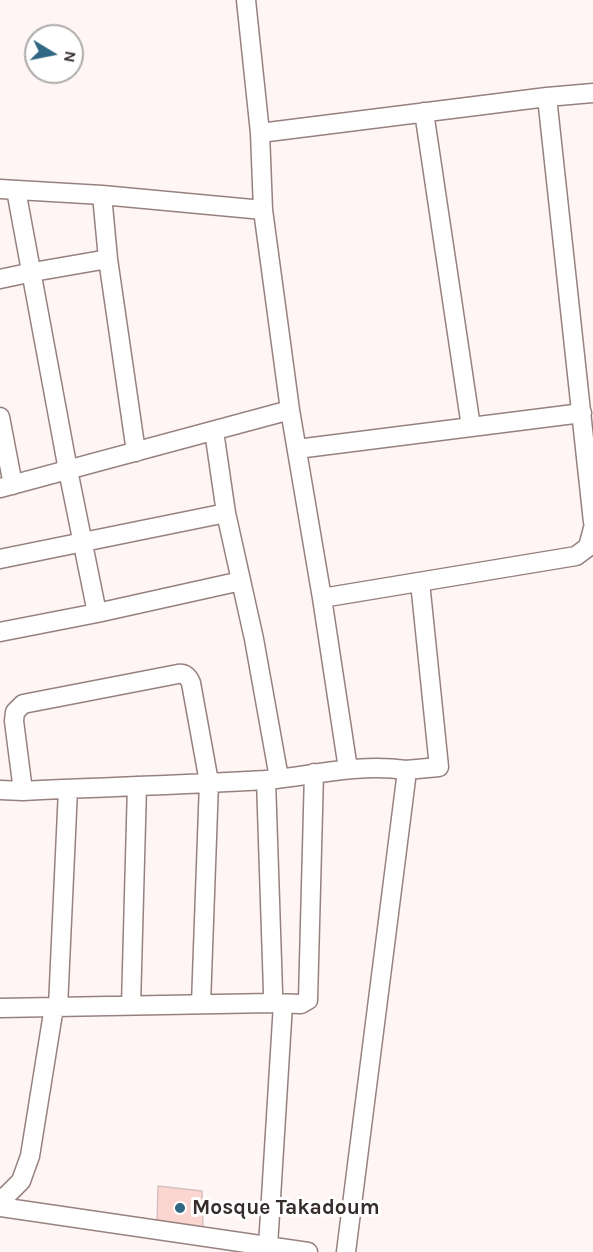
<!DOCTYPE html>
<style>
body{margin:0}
#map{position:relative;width:593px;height:1252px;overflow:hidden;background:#fef5f4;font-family:Karla,sans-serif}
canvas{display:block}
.north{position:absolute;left:24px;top:24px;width:60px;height:60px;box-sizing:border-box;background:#fff;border:2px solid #aeabaa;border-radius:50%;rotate:100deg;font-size:16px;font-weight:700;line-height:24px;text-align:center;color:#352c2b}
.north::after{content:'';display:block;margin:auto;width:21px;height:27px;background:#306782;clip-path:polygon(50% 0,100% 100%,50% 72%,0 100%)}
</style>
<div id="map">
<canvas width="593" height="1252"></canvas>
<div class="north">N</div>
</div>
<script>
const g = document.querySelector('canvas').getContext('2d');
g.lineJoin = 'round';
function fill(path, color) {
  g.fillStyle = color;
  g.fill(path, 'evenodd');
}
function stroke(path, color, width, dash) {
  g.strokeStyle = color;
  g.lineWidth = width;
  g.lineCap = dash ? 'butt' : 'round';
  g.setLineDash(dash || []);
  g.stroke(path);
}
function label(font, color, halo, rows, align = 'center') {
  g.font = font + ' Karla,sans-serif';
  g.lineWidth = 6;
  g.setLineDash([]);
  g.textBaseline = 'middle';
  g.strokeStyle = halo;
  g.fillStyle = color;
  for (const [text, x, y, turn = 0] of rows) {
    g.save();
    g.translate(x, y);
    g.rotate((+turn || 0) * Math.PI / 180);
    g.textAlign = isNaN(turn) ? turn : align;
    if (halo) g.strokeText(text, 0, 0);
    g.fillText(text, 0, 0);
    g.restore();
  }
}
const building = new Path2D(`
 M 158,1186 L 202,1191 L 203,1230 L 157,1224 Z`);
fill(building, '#fdd5d0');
stroke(building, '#d6c0bd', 1.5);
const street = new Path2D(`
 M 547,97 L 593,522
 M 424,112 L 471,427
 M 260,133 L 547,97 L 593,93
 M 0,189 L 102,195 L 263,210
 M 16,190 L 68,470 L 97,613
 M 102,195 L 108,259 L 136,452
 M 0,279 L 33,272 L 108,259
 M 290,410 L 322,598 L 348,769
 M 0,417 L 13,485
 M 214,431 L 226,513 L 254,639 L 279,778
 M 297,449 L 582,413
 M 0,488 L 290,410 L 263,210 L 260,133 L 246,0
 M 0,559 L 226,513
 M 322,598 L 576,556 L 588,547 L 593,528
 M 0,632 L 97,613 L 241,581
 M 406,770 L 439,767 L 420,582
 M 0,790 L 23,791 C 103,787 184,785 265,780 C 312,776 358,763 406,770 L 406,779 L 346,1252
 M 23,791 L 14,721 L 15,712 L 23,704 L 178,674 C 185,673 188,676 191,683 L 209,782 L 201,1004
 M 272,1003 L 301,1004 L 308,1000 L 314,773
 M 131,1005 L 137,786
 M 0,1008 L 272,1003 L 273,992 L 266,780
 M 0,1200 L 7,1195 L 21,1181 L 30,1156 L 53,1013 L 58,1007 L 68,789
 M 0,1207 L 308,1252
 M 268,1246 L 283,1004`);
stroke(street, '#96817f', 21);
stroke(street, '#fff', 18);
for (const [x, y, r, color] of [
 [180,1208,6,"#306782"]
]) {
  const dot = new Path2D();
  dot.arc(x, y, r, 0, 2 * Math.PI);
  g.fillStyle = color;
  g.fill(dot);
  stroke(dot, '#fff', 2);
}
label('bold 21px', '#352c2b', '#fff', [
 ["Mosque Takadoum",192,1208]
], 'left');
</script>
